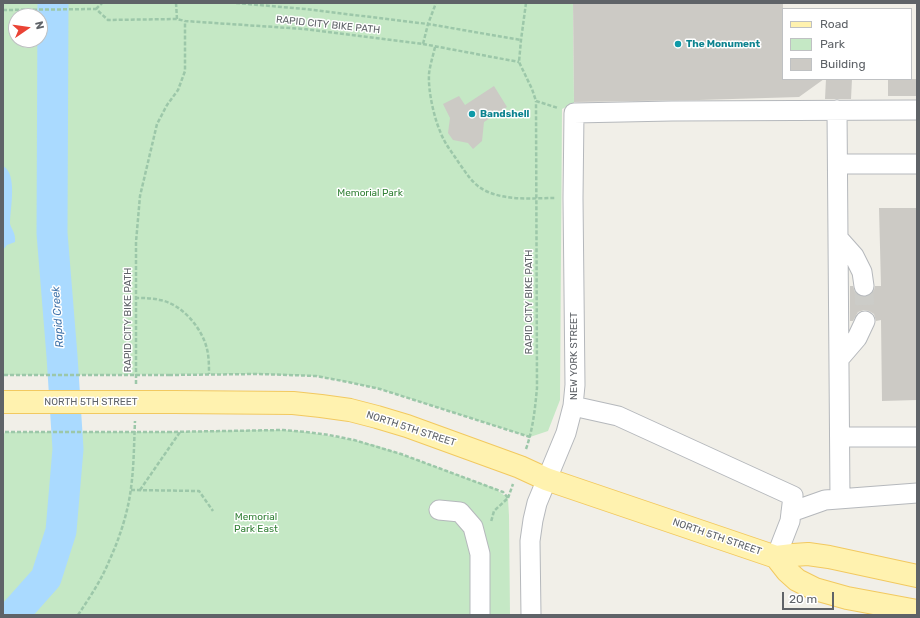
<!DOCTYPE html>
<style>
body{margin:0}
#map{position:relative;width:920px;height:618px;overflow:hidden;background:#f1efe8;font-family:Rubik,sans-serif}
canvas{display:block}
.frame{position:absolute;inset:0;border:4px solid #5f6368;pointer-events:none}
.legend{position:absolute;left:782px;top:8px;width:130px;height:72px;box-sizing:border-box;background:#fff;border:1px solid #bfc1c3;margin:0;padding:5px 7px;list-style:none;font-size:12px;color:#5f6368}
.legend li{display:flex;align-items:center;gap:8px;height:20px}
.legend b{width:20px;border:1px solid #bfc1c3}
.north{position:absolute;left:8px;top:8px;width:40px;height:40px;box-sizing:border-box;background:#fff;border:1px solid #bfc1c3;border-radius:50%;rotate:77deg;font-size:11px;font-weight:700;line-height:16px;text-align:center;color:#5f6368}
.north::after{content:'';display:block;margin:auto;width:14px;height:18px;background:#ea4335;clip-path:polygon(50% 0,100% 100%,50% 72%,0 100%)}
.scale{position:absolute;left:782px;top:592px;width:52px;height:18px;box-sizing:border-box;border:2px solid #5f6368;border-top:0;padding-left:5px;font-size:12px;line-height:14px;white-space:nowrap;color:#5f6368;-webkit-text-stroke:3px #fff;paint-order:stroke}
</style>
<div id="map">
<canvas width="920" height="618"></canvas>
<div class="frame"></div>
<ul class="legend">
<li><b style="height:5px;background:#fff2af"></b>Road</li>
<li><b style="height:11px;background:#c5e8c5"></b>Park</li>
<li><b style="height:11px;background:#cccac5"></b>Building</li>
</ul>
<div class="north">N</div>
<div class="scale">20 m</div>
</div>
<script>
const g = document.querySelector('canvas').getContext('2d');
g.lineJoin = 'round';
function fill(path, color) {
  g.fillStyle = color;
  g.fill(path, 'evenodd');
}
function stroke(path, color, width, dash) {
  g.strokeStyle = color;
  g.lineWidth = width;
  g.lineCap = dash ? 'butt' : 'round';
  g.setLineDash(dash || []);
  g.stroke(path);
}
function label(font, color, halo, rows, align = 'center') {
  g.font = font + ' Rubik,sans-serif';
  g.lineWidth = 3;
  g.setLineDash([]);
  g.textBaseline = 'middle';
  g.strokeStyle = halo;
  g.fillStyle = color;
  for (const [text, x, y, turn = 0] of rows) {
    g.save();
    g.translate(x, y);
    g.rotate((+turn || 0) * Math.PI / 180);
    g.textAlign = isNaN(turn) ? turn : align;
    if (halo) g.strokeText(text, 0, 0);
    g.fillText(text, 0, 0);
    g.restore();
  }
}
fill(new Path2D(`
 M 3,3 L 573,3 L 574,103 L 562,109 L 560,400 L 548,431 L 530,437 L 380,389 L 348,382 L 316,376 L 258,374 L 3,375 ZM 16,16 L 40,16 L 40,40 L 16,40 Z
 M 255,430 L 283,430 L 306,432 L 354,440 L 378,446 L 401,454 L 494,488 L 508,498 L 509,516 L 510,615 L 3,615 L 3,436 L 5,432 L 168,432 Z`), '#c5e8c5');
fill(new Path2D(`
 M 3,166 C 18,174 10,209 10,224 C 12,230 16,234 15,242 L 7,245 L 3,250 Z`), '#aadaff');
stroke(new Path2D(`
 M 13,615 L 46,578 L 61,531 L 68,449 L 62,356 L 52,233 L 53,3`), '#aadaff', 31);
fill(new Path2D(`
 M 573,3 L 783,3 L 783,79 L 824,79 L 799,97 L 699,100 L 574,102 Z
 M 826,79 L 852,79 L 851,99 L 825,99 Z
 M 888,79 L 917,79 L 917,96 L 888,96 Z
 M 494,86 L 507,107 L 484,122 L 482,141 L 473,149 L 468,143 L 453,140 L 448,133 L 450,118 L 443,104 L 459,96 L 465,105 Z
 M 879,208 L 917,208 L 917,400 L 882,401 L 881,320 L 876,321 L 874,314 L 869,311 L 864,310 L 858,312 L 853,321 L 850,321 L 850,286 L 853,286 L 855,292 L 860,296 L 865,297 L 871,294 L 874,290 L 875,286 L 881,286 Z`), '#cccac5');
stroke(new Path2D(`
 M 864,286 L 865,321`), '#ccccc8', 19, [19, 10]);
const minor = new Path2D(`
 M 837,110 L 840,498
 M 838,164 L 917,164
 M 838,238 L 854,256 L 862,272 L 864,286
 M 839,359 L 857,338 L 865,321
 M 573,406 L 618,416 L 793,496 L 790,521 L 776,557
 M 840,437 L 917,437
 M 439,510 L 460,512 L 473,527 L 480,554 L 480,615
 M 791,512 L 825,500 L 917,493
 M 531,615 L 530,541 L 533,520 L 537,503 L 566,433 L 573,406 L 575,385 L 573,198 L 574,113 L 672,111 L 917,110`);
const major = new Path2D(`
 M 174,402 L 293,403 L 321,406 L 350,410 L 377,417 L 407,426 L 520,467 L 546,479 L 776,557 L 793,555 L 808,554 L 829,557 L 917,576
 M 776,557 L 787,571 L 797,580 L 815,589 L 847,598 L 917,611`);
stroke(minor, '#b5b8bc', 21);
stroke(major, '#f2c960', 24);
stroke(new Path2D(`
 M 176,3 L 177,19
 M 236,3 L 305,9 L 428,24 L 521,40
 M 526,3 L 521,40 L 519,62 L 532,89 L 536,101 L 558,108
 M 96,9 L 102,3
 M 3,10 L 96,9 L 108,20 L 177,19 L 185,21 L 304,29 L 423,44 L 428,24 L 436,3
 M 423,44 L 519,62
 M 435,47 C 433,56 430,65 429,74 C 428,93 435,123 444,140 C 448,148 454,155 459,163 C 467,174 473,185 486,191 C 507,201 533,198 555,198
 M 135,298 C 144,298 152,298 160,300 C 182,304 202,328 207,349 C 209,357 209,366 209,374
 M 3,375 L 4,375
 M 169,375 L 258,374 L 289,375 L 316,376 L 348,382 L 380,389 L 530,437
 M 136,384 L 136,242 L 140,196 L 157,124 L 167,105 L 178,90 L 185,71 L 185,21
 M 168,432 L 283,430 L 306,432 L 329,435 L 354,440 L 401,454 L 503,492 L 508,498 L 494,511 L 491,522
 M 526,449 C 533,429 535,409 537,388 L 536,101
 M 131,490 L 199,491 L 213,511
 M 140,490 L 180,432
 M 508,498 L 513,484
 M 78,615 C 90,597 102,579 110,559 C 120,537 128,512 131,488 C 134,466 134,443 135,421`), '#9cc7a9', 2.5, [4, 2]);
stroke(minor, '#fff', 19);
stroke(major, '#fff2af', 22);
const majorBridge = new Path2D(`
 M 4,402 L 174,402`);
stroke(majorBridge, '#f2c960', 24, []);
stroke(new Path2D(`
 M 4,375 L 169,375
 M 5,432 L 168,432`), '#9cc7a9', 2.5, [4, 2]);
stroke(majorBridge, '#fff2af', 22);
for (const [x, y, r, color] of [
 [678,44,4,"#0f9aa8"],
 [472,114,4,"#0f9aa8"]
]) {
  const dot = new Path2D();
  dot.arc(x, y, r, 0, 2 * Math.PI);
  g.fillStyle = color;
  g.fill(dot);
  stroke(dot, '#fff', 1.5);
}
label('10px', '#5f6368', '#fff', [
 ["RAPID CITY BIKE PATH",328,25,6],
 ["RAPID CITY BIKE PATH",529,302,-90],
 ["RAPID CITY BIKE PATH",128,320,-90],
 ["NEW YORK STREET",574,356,-90],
 ["NORTH 5TH STREET",91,402],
 ["NORTH 5TH STREET",411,429,18],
 ["NORTH 5TH STREET",717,537,19]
]);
label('bold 10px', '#0d838f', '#fff', [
 ["The Monument",686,44],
 ["Bandshell",480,114]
], 'left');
label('10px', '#348238', '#fff', [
 ["Memorial Park",370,193],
 ["Memorial",256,517],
 ["Park East",256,529]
]);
label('italic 11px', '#4174aa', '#fff', [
 ["Rapid Creek",58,317,-94]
]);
</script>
